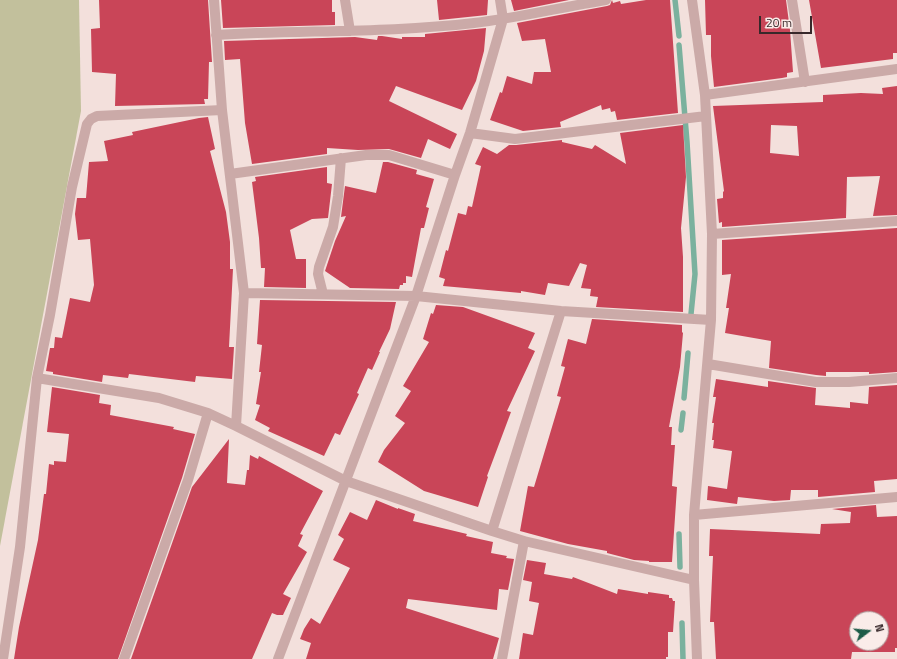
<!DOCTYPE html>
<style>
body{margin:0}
#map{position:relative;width:897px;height:659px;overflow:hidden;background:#f3e0dc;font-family:"Titillium Web",sans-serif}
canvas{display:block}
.north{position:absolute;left:849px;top:611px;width:40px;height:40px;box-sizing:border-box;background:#faece9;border:1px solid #ac9e9d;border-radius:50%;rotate:74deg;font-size:11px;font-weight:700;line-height:16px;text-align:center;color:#38282a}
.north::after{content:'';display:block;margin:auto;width:14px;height:18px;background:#1d5b47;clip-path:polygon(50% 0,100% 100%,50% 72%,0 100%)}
.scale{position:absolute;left:759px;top:16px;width:53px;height:18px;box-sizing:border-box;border:2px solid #38282a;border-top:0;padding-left:5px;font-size:12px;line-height:14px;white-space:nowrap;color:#38282a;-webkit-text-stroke:3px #faece9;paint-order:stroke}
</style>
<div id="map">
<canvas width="897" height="659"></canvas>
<div class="north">N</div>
<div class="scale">20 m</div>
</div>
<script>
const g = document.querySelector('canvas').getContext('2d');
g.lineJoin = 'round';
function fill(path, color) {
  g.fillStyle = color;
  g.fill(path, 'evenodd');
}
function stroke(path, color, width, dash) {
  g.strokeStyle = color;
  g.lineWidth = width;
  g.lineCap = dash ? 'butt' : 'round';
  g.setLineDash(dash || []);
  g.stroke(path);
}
fill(new Path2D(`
 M 0,0 L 79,0 L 81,111 L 0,546 Z`), '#c2c09c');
stroke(new Path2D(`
 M 675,0 L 679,36
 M 679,45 L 687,142 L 695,274 L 691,314
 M 684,398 L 688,353
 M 681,430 L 683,413
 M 679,534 L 680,567
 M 682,623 L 683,659`), '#7bb19e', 5.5);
fill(new Path2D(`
 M 99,0 L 208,0 L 212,62 L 209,62 L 208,99 L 204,99 L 205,104 L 115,106 L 116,74 L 92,72 L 91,29 L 100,28 Z
 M 221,0 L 332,0 L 332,12 L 335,12 L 335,25 L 223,28 Z
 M 437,0 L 488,0 L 487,15 L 439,20 Z
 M 511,0 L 569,0 L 514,11 Z
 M 612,0 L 613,3 L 620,1 L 621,4 L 646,0 L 670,0 L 678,113 L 617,120 L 615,111 L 611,112 L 610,108 L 602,110 L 601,105 L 560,122 L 561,127 L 523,131 L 490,120 L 500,92 L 502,93 L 507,76 L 532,84 L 534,72 L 551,72 L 545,39 L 522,41 L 517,23 L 607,6 L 610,5 Z
 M 705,0 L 786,0 L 790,30 L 793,72 L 787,73 L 787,77 L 782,78 L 714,87 L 711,56 L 711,35 L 706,35 Z
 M 809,0 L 897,0 L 897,53 L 893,53 L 893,59 L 821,68 Z
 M 486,28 L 484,51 L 476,81 L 462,110 L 396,86 L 389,101 L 457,134 L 450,149 L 428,139 L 421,158 L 389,149 L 358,150 L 327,148 L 327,154 L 252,164 L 245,123 L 240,59 L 225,60 L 224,41 L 355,37 L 377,40 L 378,36 L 382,36 L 402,39 L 402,37 L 425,37 L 425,34 Z
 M 897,86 L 897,215 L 873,216 L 880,176 L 847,177 L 846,218 L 722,227 L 722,222 L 719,223 L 717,199 L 723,198 L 723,192 L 724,191 L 713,106 L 823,102 L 823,95 L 861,93 L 883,94 L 882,88 ZM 771,125 L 797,126 L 799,156 L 770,153 Z
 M 208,117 L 215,149 L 210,151 L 226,212 L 230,242 L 230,269 L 233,269 L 229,347 L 234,347 L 232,379 L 196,376 L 195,382 L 129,374 L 128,378 L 103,375 L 102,382 L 53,374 L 53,372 L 46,371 L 50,348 L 54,348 L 55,337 L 62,338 L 70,298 L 90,302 L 94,285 L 90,239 L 78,240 L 75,214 L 77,198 L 86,198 L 89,162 L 108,161 L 104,141 L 133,135 L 132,132 L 199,118 Z
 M 683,125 L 686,177 L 681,228 L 683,257 L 683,312 L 596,307 L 598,297 L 590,296 L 591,289 L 581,288 L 587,265 L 580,263 L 569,286 L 548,283 L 545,295 L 521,291 L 521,293 L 443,286 L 445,279 L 439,277 L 446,250 L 448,251 L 458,213 L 466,215 L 468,206 L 472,207 L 481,166 L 475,164 L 483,147 L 497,154 L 509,145 L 516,145 L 562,140 L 562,142 L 592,149 L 595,145 L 626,164 L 620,133 Z
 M 383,162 L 388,162 L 417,170 L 416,174 L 434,179 L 426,207 L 429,208 L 424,228 L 421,228 L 412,277 L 406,276 L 406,283 L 403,283 L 403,285 L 400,285 L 399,289 L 350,288 L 325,271 L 335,241 L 346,216 L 341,217 L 345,186 L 376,193 Z
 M 327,167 L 327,183 L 332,184 L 328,218 L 312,219 L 290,230 L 296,259 L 306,259 L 306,288 L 264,287 L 265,268 L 261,268 L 259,238 L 252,182 L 256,181 L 255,177 Z
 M 897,228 L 897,372 L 869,374 L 869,372 L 826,372 L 826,376 L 816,375 L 769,368 L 771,341 L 725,333 L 729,308 L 726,308 L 731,274 L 722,275 L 722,240 Z
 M 260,300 L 396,302 L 390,329 L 379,352 L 380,352 L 372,370 L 368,368 L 357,393 L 359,394 L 340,435 L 335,433 L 324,456 L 268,431 L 270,428 L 255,420 L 260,405 L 256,404 L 261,372 L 259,372 L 262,345 L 257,344 Z
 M 436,305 L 463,307 L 535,333 L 528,348 L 535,351 L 507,411 L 511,412 L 487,476 L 488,477 L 478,507 L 424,491 L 378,462 L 384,450 L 405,423 L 395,416 L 411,391 L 403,386 L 429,342 L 423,339 L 431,313 L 433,314 Z
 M 592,319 L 682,325 L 682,332 L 683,333 L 680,367 L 669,427 L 672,427 L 671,445 L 675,445 L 672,486 L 677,487 L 672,562 L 649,562 L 649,561 L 634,560 L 607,553 L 607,551 L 568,544 L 520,531 L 528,486 L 534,487 L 561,397 L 557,396 L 565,367 L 561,366 L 568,339 L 586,344 Z
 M 716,379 L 768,387 L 768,381 L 816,388 L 815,405 L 850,408 L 850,402 L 868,404 L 869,387 L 897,385 L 897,479 L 874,481 L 875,492 L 818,497 L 818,490 L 791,490 L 790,500 L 774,501 L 738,497 L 737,504 L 707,500 L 708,486 L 727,489 L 732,451 L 713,448 L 714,440 L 712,440 L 714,423 L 712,423 L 716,397 L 713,397 Z
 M 52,387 L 100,395 L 99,403 L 111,405 L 110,415 L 174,427 L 173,429 L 195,434 L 182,478 L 118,659 L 14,659 L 19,627 L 38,540 L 44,494 L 46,494 L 49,464 L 54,465 L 54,461 L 66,462 L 69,434 L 47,432 Z
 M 229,439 L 227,483 L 245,485 L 247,470 L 249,470 L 250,455 L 258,459 L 259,456 L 323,491 L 300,534 L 303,535 L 298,546 L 307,552 L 283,594 L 291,598 L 283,615 L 277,615 L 272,613 L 252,659 L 131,659 L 192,487 Z
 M 376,500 L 398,509 L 398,508 L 415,514 L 413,521 L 467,534 L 466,536 L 493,542 L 491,553 L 507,556 L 506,558 L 514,559 L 508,590 L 499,589 L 497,610 L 408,599 L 406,608 L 499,638 L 493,659 L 306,659 L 311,643 L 300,639 L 304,629 L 311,618 L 320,624 L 350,568 L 333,560 L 344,539 L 338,535 L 350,512 L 367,520 Z
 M 876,505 L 877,517 L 897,516 L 897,648 L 895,648 L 895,652 L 852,652 L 851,659 L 716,659 L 714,622 L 710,622 L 713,556 L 709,556 L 710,529 L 820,534 L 821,524 L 850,523 L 851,512 L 832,509 ZM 857,619 L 881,619 L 881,643 L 857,643 Z
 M 527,560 L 546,563 L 544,574 L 572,579 L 573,577 L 617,594 L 618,589 L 648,594 L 648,592 L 669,595 L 669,598 L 672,598 L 673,601 L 675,601 L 673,632 L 668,632 L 668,657 L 666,657 L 666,659 L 519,659 L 523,633 L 533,635 L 539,603 L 529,601 L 532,582 L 523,580 Z`), '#c94558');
stroke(new Path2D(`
 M 214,0 L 222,110 L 244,293 L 236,426
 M 345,0 L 350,31
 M 692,0 L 705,95 L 712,234 L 711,320 L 694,515 L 694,580 L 697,659
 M 792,0 L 805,82
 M 216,35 C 302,30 388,33 474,23 C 518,18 562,7 606,0
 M 705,95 L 897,69
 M 470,133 L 515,139 L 706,116
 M 230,174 L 366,155 L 389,155 L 455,175
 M 712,234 L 897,221
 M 244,293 L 416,296 L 561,311 L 711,320
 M 323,294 L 318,274 L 319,267 L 333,227 L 338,196 L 341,158
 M 708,364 L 816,382 L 849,382 L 897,378
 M 37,378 L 159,398 L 208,413 L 236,426 L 346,481 L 492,531 L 524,541 L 694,580
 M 694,515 L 897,497
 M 492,531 L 561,311
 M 3,659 L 20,547 L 37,378 L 50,315 L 72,187 L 87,124 L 91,119 L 97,116 L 222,110
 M 124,659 L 188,480 L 208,413
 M 278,659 L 416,296 L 455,175 L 470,133 L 503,19 L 500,0
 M 502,659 L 524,541`), '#cbaaa8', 10);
</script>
